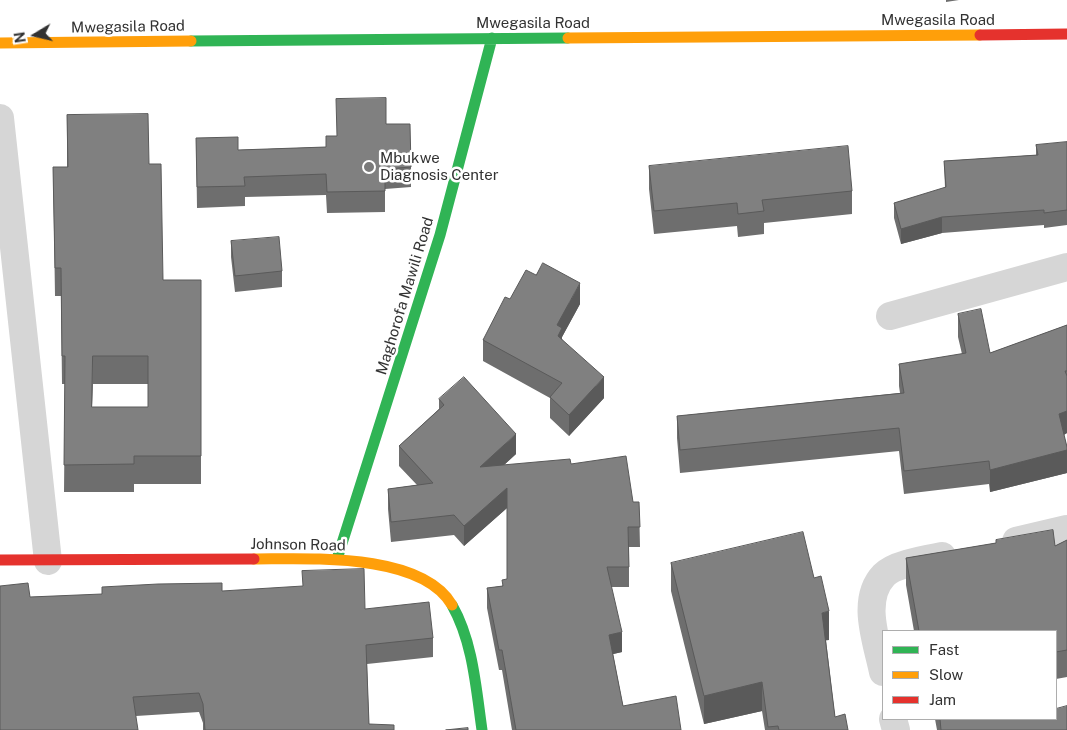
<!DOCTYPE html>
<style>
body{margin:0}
#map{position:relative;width:1067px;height:730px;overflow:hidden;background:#fff;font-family:"Public Sans",sans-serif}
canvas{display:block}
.legend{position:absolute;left:882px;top:630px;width:175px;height:90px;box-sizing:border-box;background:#fff;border:1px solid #adadad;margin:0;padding:6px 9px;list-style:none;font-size:15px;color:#323232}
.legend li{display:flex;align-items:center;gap:10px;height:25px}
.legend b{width:25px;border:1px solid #adadad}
.north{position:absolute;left:10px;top:10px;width:50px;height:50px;-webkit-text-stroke:4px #fff;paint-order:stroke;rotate:261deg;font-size:14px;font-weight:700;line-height:20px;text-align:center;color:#323232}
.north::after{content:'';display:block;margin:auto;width:18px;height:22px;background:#323232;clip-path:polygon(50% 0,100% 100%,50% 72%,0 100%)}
</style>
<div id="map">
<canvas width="1067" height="730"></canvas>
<ul class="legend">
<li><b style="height:6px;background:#30b455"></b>Fast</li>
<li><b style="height:6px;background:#ff9f0a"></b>Slow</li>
<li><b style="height:6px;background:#e5322d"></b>Jam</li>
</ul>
<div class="north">N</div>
</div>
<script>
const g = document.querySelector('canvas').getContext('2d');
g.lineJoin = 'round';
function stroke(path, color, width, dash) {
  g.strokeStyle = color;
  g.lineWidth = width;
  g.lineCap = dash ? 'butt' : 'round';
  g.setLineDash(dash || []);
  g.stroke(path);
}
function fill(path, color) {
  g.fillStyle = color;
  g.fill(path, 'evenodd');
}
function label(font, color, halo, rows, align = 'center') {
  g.font = font + ' "Public Sans",sans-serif';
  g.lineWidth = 5;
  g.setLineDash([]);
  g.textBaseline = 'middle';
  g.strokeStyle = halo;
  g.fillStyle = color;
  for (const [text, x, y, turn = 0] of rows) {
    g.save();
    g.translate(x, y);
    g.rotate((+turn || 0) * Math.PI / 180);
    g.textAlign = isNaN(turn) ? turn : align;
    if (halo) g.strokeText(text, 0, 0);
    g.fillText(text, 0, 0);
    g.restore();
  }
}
stroke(new Path2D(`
 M 0,118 L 48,561
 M 890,316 L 1067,267
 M 1016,541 L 1067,529
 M 883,672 C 877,642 860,600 884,575 C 894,564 927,559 942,556
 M 893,719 L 896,730`), '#d6d6d6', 28);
stroke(new Path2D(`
 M 191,41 L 568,38
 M 337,559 L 440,235 L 492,38
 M 452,605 C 473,642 476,688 482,730`), '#30b455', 11);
stroke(new Path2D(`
 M 568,38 L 980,35
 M 0,43 L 191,41
 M 254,559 C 308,559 421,552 452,605`), '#ff9f0a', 11);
stroke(new Path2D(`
 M 980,35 L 1067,34
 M 0,560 L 254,559`), '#e5322d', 11);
fill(new Path2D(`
 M 946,0 L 959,0 L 946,2 Z
 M 67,115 L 149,164 L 163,280 L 201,280 L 201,484 L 134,484 L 134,492 L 64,492 L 65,384 L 62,384 L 61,296 L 55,296 L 53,167 L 67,167 ZM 93,384 L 148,384 L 148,407 L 92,407 Z
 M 386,124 L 411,167 L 411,187 L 385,189 L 385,212 L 327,213 L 326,195 L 245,197 L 245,206 L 197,208 L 196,138 L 238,150 L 326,147 L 337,136 Z
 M 1067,142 L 1067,225 L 1044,228 L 1044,225 L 942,233 L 901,244 L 894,218 L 894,203 L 945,188 L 944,161 L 1036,155 L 1036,145 Z
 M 649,166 L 852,191 L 852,214 L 764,223 L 764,234 L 738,237 L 737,226 L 654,234 L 649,189 Z
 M 231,241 L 282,271 L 282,287 L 235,292 L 231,257 Z
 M 510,299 L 580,304 L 562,337 L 562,339 L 604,398 L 569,436 L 550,418 L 550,398 L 483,361 L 483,340 Z
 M 958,314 L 990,353 L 1067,325 L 1067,433 L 1064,435 L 1067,447 L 1067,473 L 990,492 L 989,484 L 904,494 L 899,451 L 680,473 L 677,438 L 677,416 L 900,393 L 899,386 L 899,364 L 962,354 L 958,337 Z
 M 439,399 L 516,454 L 504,465 L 571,464 L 633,502 L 639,502 L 640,547 L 629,547 L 629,587 L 611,587 L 622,652 L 613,654 L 623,706 L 681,730 L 512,730 L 502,670 L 499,670 L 487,608 L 487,588 L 502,586 L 507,579 L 507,508 L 464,546 L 454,535 L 391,542 L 388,509 L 388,489 L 417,485 L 399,466 L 399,446 L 439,409 Z
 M 996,540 L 1055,546 L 1067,540 L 1067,677 L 1056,679 L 1056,631 L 914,631 L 906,585 L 906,558 L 996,543 Z
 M 671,563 L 814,578 L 829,640 L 826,640 L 835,717 L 848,730 L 765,730 L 762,711 L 704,724 L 671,591 Z
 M 222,591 L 365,609 L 433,638 L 433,657 L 367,664 L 369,724 L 394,730 L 203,730 L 203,723 L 199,712 L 136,716 L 30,597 Z
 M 935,719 L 1056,719 L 1067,730 L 937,730 Z`), '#6e6e6e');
fill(new Path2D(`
 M 942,217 L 942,233 L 901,244 L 901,229 Z
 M 580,283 L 580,304 L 562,337 L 562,349 L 558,357 L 557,325 Z
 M 604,377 L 604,398 L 569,436 L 569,415 Z
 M 1067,411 L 1067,433 L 1059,437 L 1059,414 Z
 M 516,434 L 516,454 L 480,487 L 480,467 Z
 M 1067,450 L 1067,473 L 990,492 L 990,470 Z
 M 507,488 L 507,508 L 464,546 L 464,526 Z
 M 829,611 L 829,640 L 822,641 L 822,613 Z
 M 622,632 L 622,652 L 609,655 L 609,635 Z
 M 762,682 L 762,711 L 704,724 L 704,696 Z`), '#5a5a5a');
const building = new Path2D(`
 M 386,98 L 386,124 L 410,124 L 411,167 L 385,169 L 385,191 L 327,192 L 326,174 L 244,177 L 245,186 L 197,187 L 196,138 L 238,137 L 238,150 L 326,147 L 326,136 L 337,136 L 336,99 Z
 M 148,114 L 149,164 L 161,164 L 163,280 L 201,280 L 201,456 L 134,456 L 134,464 L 64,465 L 65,356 L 62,356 L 61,268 L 55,268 L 53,167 L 68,167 L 67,115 ZM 93,356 L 148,356 L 148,407 L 92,407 Z
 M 1067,142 L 1067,210 L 1044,213 L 1044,210 L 942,217 L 901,229 L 894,203 L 946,187 L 944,161 L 1038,155 L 1036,145 Z
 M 848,146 L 852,191 L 762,200 L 764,211 L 738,214 L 737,203 L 654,211 L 649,166 Z
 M 279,237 L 282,271 L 235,276 L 231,241 Z
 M 543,263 L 580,283 L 557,325 L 562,328 L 558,336 L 604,377 L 569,415 L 550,397 L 562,383 L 483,340 L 505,297 L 510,299 L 526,270 L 536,275 Z
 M 981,309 L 990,353 L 1067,325 L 1067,371 L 1065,371 L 1067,376 L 1067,411 L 1059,414 L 1067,447 L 1067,450 L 990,470 L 989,461 L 904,471 L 899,428 L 680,450 L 677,416 L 904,393 L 899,364 L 966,353 L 958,314 Z
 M 464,377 L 516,434 L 480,467 L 570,459 L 571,464 L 626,456 L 633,502 L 639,502 L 640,527 L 628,527 L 629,567 L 607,567 L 622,632 L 609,635 L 623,706 L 676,696 L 681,730 L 516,730 L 502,650 L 499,650 L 487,588 L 503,586 L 502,580 L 507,579 L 507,488 L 464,526 L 454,515 L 391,522 L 388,489 L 433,483 L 399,446 L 444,405 L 439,399 Z
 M 1053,530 L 1055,546 L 1067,540 L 1067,650 L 1056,652 L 1056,631 L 919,631 L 906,558 L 996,543 L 996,540 Z
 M 803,532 L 814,578 L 821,576 L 829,611 L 822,613 L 835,717 L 845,714 L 848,730 L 779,730 L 778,726 L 768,727 L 762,682 L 704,696 L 671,563 Z
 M 364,569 L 365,609 L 429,602 L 433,638 L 366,645 L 369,724 L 394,725 L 394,730 L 205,730 L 203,704 L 199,693 L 133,697 L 138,730 L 0,730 L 0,586 L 28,583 L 30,597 L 102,594 L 102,587 L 158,584 L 222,583 L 222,591 L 303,586 L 302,571 Z
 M 1067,706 L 1067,730 L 941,730 L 940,719 L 1056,719 L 1056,709 Z
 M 468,728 L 468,730 L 446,730 Z`);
fill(building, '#808080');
stroke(building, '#5a5a5a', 1);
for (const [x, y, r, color] of [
 [369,167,6,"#7a7a7a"]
]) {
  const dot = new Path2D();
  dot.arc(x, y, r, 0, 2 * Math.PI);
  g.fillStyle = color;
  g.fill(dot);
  stroke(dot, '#fff', 2);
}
label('15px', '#323232', '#fff', [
 ["Mwegasila Road",938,20],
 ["Mwegasila Road",533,23],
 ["Mwegasila Road",128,27,-1],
 ["Maghorofa Mawili Road",405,296,-73],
 ["Johnson Road",298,545,1]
]);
label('15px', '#323232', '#fff', [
 ["Mbukwe",380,158],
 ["Diagnosis Center",380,175]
], 'left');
</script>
